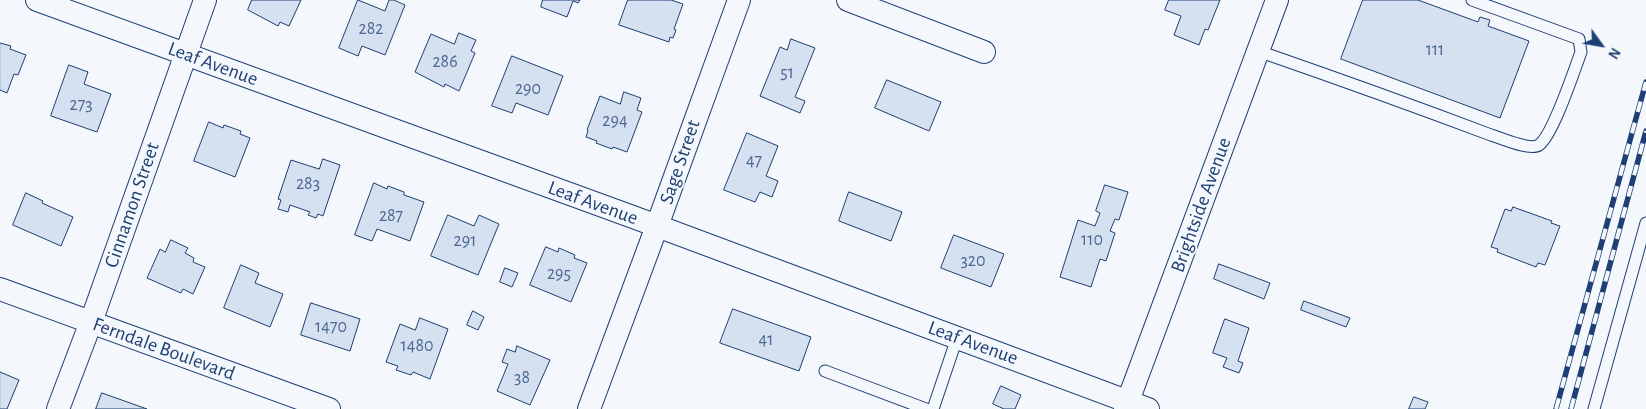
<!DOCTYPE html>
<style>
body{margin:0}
#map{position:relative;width:1646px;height:409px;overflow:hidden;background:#f4f7fb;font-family:"Alegreya Sans",sans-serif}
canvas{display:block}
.north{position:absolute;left:1576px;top:20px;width:50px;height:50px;-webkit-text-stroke:4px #f4f7fb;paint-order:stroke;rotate:122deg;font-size:14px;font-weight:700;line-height:20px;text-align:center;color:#1d3f73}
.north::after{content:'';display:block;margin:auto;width:18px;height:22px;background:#1d3f73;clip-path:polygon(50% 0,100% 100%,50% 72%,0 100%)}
</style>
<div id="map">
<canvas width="1646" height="409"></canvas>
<div class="north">N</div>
</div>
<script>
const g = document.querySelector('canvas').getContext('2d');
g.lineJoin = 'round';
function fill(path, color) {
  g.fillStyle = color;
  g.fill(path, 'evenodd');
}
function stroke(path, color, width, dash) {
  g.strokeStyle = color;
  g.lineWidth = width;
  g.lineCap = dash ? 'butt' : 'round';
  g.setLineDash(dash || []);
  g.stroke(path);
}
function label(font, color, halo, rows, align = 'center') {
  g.font = font + ' "Alegreya Sans",sans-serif';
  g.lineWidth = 4;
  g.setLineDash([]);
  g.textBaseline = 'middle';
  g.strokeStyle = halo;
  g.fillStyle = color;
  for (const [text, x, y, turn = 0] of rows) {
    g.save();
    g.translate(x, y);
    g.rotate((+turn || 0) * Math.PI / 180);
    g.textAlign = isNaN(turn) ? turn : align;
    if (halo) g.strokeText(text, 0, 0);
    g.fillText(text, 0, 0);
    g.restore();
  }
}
const building = new Path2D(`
 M 252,0 L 301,0 L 289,26 L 280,22 L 278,26 L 248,10 Z
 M 358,0 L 385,11 L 389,0 L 394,0 L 405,5 L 385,55 L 362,46 L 358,56 L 339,48 Z
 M 543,0 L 580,0 L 578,3 L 573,1 L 567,17 L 541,7 Z
 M 628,0 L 671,0 L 683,4 L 674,29 L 676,30 L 673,38 L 670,37 L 669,42 L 619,25 Z
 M 1169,0 L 1220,0 L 1208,30 L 1205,29 L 1199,45 L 1174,35 L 1181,16 L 1165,10 Z
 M 1363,0 L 1418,0 L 1478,22 L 1480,17 L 1490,20 L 1488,26 L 1529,41 L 1500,118 L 1341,59 Z
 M 459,33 L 476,40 L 471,51 L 475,53 L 459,91 L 445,84 L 444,87 L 415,72 L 431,34 L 454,44 Z
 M 791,39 L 815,48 L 795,97 L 805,101 L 800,113 L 760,96 L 780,47 L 787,50 Z
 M 0,43 L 11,46 L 10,49 L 26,55 L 18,75 L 14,74 L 7,93 L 0,90 Z
 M 512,56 L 563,76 L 548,115 L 516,103 L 512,113 L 492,106 Z
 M 69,65 L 88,72 L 84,84 L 111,94 L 97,132 L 51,116 Z
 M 887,80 L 941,102 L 929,131 L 875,108 Z
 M 624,92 L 641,98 L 637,110 L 642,112 L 627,152 L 613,147 L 612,149 L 596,143 L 597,141 L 586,137 L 588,131 L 587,130 L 600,96 L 620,104 Z
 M 209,122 L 223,128 L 224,125 L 241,131 L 240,134 L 250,138 L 235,177 L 194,161 Z
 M 747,133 L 778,146 L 766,176 L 778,181 L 772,197 L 760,192 L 755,202 L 724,190 Z
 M 323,159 L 340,165 L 323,216 L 318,214 L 316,218 L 308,215 L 310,212 L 290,205 L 288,212 L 278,209 L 281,200 L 278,199 L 291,160 L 319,169 Z
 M 374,183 L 387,189 L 388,186 L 404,192 L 404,195 L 424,202 L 410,241 L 377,229 L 372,241 L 355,235 Z
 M 1105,185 L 1128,192 L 1119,220 L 1115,219 L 1110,231 L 1115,233 L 1106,261 L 1100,259 L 1091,287 L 1060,277 L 1078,220 L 1095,226 L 1100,213 L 1096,211 Z
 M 849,192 L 902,212 L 891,241 L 839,221 Z
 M 26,193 L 43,201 L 42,203 L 73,217 L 61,246 L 13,225 Z
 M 1513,207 L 1552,221 L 1551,223 L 1560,226 L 1545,265 L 1538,263 L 1536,267 L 1497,252 L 1498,249 L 1491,247 L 1505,209 L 1511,211 Z
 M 448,215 L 474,226 L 479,215 L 499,224 L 478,275 L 431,256 Z
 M 954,235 L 1004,254 L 991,287 L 941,268 Z
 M 171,240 L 188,248 L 185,253 L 194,258 L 193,262 L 205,267 L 193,294 L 183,289 L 181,293 L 147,278 L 160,249 L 165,252 Z
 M 546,247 L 558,252 L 559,248 L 575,255 L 574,258 L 587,263 L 571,302 L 530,285 Z
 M 1219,264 L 1270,283 L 1264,299 L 1214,279 Z
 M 241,265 L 259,273 L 255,283 L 283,294 L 270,327 L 224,308 Z
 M 505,268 L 518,273 L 512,287 L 500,282 Z
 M 1304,301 L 1350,318 L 1346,327 L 1301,310 Z
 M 311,303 L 360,319 L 350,351 L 301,335 Z
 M 733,309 L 811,337 L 799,371 L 720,343 Z
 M 473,311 L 484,317 L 478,330 L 467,325 Z
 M 420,318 L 448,329 L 430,379 L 413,372 L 411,375 L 396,370 L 398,366 L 386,362 L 400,324 L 415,330 Z
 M 1225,319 L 1249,328 L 1238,361 L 1243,363 L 1239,373 L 1223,367 L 1227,358 L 1213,353 Z
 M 517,346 L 550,360 L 530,405 L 497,391 L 508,364 L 502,362 L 507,349 L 515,352 Z
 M 0,372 L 19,380 L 7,409 L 0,409 Z
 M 1001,386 L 1021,395 L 1015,409 L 1004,409 L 993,404 Z
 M 102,393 L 147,409 L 96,409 Z
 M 1414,397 L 1428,402 L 1425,409 L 1409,409 Z`);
fill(building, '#d5e0f0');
stroke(building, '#1d3f73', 1);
const lane = new Path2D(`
 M 1258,51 C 1336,78 1414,106 1491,135 C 1501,138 1530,151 1539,145 C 1553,135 1574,71 1581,52 L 1579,39 L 1472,0
 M 825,371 L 926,409
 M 933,409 L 957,338
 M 1594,409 L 1646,223`);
const street = new Path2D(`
 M 37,0 L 633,217 L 1148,409
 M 848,0 L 984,52
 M 0,289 L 329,409
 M 58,409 L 91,322 L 205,0
 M 589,409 L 657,226 L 739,0
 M 1125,409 L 1277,0`);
stroke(lane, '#1d3f73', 13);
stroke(street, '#1d3f73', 24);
stroke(lane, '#f4f7fb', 11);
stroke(street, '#f4f7fb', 22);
const rail = new Path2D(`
 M 1556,409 L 1646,82
 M 1571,409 L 1646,131`);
stroke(rail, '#1d3f73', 5.5);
stroke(rail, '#f4f7fb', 4, [11]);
label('18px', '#4b6792', null, [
 ["282",371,29],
 ["111",1435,50],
 ["286",445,62],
 ["51",787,73],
 ["290",528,89],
 ["273",81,105],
 ["294",615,121],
 ["47",754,161],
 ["283",308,184],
 ["287",391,216],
 ["110",1092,240],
 ["291",465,241],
 ["320",973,261],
 ["295",559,274],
 ["1470",331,327],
 ["41",766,340],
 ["1480",417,346],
 ["38",522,378]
]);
label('20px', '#1d3f73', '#f4f7fb', [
 ["Leaf Avenue",213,64,20],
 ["Sage Street",680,162,-71],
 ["Leaf Avenue",593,203,20],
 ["Cinnamon Street",132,205,-71],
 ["Brightside Avenue",1201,205,-70],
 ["Leaf Avenue",973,343,20],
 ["Ferndale Boulevard",164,349,20]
]);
</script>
